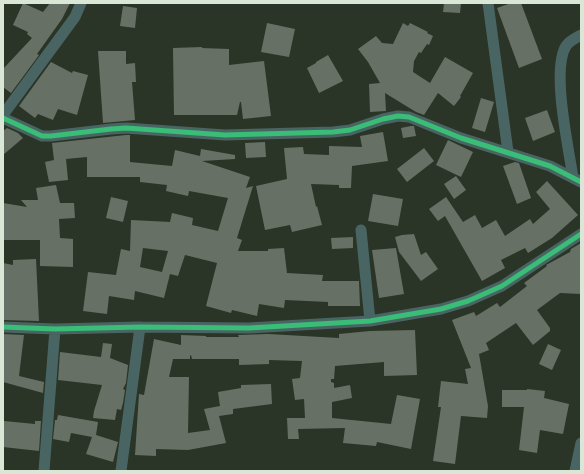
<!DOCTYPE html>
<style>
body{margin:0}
#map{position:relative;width:584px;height:474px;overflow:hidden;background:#2a3527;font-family:"Public Sans",sans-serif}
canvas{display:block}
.frame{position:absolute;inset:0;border:4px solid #dae7d7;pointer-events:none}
</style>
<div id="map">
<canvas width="584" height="474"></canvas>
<div class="frame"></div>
</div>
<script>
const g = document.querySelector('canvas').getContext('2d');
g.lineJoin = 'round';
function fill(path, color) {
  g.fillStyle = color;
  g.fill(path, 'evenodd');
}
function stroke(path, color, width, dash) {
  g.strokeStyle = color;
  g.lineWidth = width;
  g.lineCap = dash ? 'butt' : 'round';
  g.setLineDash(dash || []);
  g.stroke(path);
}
fill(new Path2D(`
 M 23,3 L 43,12 L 50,3 L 70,3 L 62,19 L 37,54 L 39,55 L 11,93 L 3,87 L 3,69 L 32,38 L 27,34 L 28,32 L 13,25 Z
 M 444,3 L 461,3 L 460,13 L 443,12 Z
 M 511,3 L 521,3 L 542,59 L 519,68 L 497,8 Z
 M 123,6 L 137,8 L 135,28 L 120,26 Z
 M 267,23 L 295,29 L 289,57 L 261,52 Z
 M 403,23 L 408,26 L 410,23 L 428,32 L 427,33 L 433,36 L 429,45 L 427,44 L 421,53 L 419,52 L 414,61 L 413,72 L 430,83 L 445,57 L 473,73 L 460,96 L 461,97 L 454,106 L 438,93 L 424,115 L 416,112 L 385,93 L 386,111 L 370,112 L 369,84 L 380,83 L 368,62 L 358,49 L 376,36 L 382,43 L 393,44 Z
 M 202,47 L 202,48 L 229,49 L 229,65 L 264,61 L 271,116 L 243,119 L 241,102 L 240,102 L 237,115 L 174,115 L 173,48 Z
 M 98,51 L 126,51 L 126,64 L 135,63 L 136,82 L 132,82 L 135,120 L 103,123 Z
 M 328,55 L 343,81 L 319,93 L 307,68 L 316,63 L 316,62 Z
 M 51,62 L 72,73 L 73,71 L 88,75 L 77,115 L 58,109 L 53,120 L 38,114 L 35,118 L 19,106 Z
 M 481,98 L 494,102 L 485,132 L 472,128 Z
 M 547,110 L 555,132 L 533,141 L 525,118 Z
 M 411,126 L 414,126 L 416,136 L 403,138 L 401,128 Z
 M 7,128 L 18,133 L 23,138 L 3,155 L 3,131 Z
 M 383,132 L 388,161 L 352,166 L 351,188 L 339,188 L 339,185 L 311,184 L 316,207 L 317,206 L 322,225 L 292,232 L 290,225 L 265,230 L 256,186 L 287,179 L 284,148 L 303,147 L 304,154 L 329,155 L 329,146 L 362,147 L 360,136 Z
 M 126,135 L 130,135 L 130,162 L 172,166 L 175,150 L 200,156 L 201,149 L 235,155 L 235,159 L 202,161 L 250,177 L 246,188 L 253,186 L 237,238 L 242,240 L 238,251 L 268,251 L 268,249 L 284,248 L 287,273 L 323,275 L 322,281 L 359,281 L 360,306 L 328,306 L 328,302 L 285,300 L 284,308 L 259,304 L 257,316 L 232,310 L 231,313 L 206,306 L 217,263 L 185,255 L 178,276 L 170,274 L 164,298 L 135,291 L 134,300 L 109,296 L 107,314 L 83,311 L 88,272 L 116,275 L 121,249 L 130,251 L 131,220 L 170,222 L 172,213 L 193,218 L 192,225 L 218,231 L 228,198 L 189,191 L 188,196 L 166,191 L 167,185 L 140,182 L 140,177 L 87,177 L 87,157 L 66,159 L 68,180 L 49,182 L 45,162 L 54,160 L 52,143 ZM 143,248 L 168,251 L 162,272 L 140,267 Z
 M 448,140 L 473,152 L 461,177 L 436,165 Z
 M 265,142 L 266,157 L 246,158 L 245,143 Z
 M 424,148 L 434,161 L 407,182 L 397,169 Z
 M 515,162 L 519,163 L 531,198 L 517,204 L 503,166 Z
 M 456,176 L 466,190 L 454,199 L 444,184 Z
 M 547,181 L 578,215 L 552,238 L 528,253 L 525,248 L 501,260 L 505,268 L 482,281 L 445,216 L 438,221 L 429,209 L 446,197 L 463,222 L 475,215 L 482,228 L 496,220 L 505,236 L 530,219 L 533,224 L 550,209 L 536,192 Z
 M 56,185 L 60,203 L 74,203 L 75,218 L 59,219 L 60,238 L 73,239 L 73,267 L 40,266 L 40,240 L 3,240 L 3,203 L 27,207 L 21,200 L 38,200 L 36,188 Z
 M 373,194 L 403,199 L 398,226 L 368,221 Z
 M 111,197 L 128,201 L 123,222 L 106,218 Z
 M 414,234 L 421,255 L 426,252 L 438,269 L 421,281 L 399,252 L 395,237 L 402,235 Z
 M 353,237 L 353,248 L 332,249 L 331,238 Z
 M 581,243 L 581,294 L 560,293 L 537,310 L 550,328 L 550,331 L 533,345 L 516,323 L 486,343 L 489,350 L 479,354 L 488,406 L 487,418 L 461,416 L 455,464 L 433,461 L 441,407 L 438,407 L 441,381 L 468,384 L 465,369 L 471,368 L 452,320 L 474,312 L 476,316 L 497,303 L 500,307 L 527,286 L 524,283 L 547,266 L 546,265 L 570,252 L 571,249 Z
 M 396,248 L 404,294 L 379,298 L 372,250 Z
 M 36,259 L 39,321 L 3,320 L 3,263 L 13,265 L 13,260 Z
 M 415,330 L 417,375 L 384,376 L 384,362 L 335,366 L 334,379 L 331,379 L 331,382 L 334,383 L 334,388 L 350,385 L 352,398 L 332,402 L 332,418 L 391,424 L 397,395 L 420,399 L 411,449 L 377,442 L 376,446 L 343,443 L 345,428 L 298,429 L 299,439 L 288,439 L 287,418 L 305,418 L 304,399 L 295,400 L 292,379 L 300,378 L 302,361 L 269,360 L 269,364 L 239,365 L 239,359 L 192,359 L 191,355 L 190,356 L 190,359 L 173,359 L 169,377 L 189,377 L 188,433 L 210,430 L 204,409 L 220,406 L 218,392 L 241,388 L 241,385 L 271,384 L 272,404 L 233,409 L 233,414 L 219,416 L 226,443 L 188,450 L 156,449 L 156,456 L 135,455 L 139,394 L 144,395 L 154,339 L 181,345 L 181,335 L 206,336 L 206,337 L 239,337 L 238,335 L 268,334 L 339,338 L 339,334 L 370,331 Z
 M 3,334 L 24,335 L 19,376 L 44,382 L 43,393 L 3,382 Z
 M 103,343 L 112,344 L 110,358 L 128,365 L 126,383 L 123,389 L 125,390 L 123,403 L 121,410 L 117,409 L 115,420 L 93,418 L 94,411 L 102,385 L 58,380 L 60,352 L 101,357 Z
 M 548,344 L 561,350 L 552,370 L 539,364 Z
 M 527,389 L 545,391 L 544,398 L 569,404 L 563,434 L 540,430 L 537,453 L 519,450 L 524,407 L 502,407 L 502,390 L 527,390 Z
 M 58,415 L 98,422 L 96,435 L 118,442 L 113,462 L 86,454 L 92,437 L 71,433 L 69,442 L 53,439 L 55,420 L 57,420 Z
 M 4,421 L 35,424 L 35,421 L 41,421 L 39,451 L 3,447 Z`), '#677064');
stroke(new Path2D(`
 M 488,3 L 508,152
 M 3,115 L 75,17 L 81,3
 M 3,118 L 42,136 L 51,136 L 111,129 L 126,128 L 225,135 L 333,132 L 350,130 L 383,119 L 398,116 L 409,117 L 461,138 L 550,166 L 581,182
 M 573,178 C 569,149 551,70 566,46 C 569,41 576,38 581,35
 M 361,230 L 370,321
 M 3,327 L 55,329 L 140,327 L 249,328 L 370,321 L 441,309 L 468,301 L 502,286 L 581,234
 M 44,471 L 55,329
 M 121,471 L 140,327
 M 575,471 L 581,443`), '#496563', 11);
stroke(new Path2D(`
 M 3,118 L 42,136 L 51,136 L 111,129 L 126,128 L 225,135 L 333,132 L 350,130 L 383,119 L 398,116 L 409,117 L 461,138 L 550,166 L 581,182
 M 3,327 L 55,329 L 140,327 L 249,328 L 370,321 L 441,309 L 468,301 L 502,286 L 581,234`), '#3abd76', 5);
</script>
